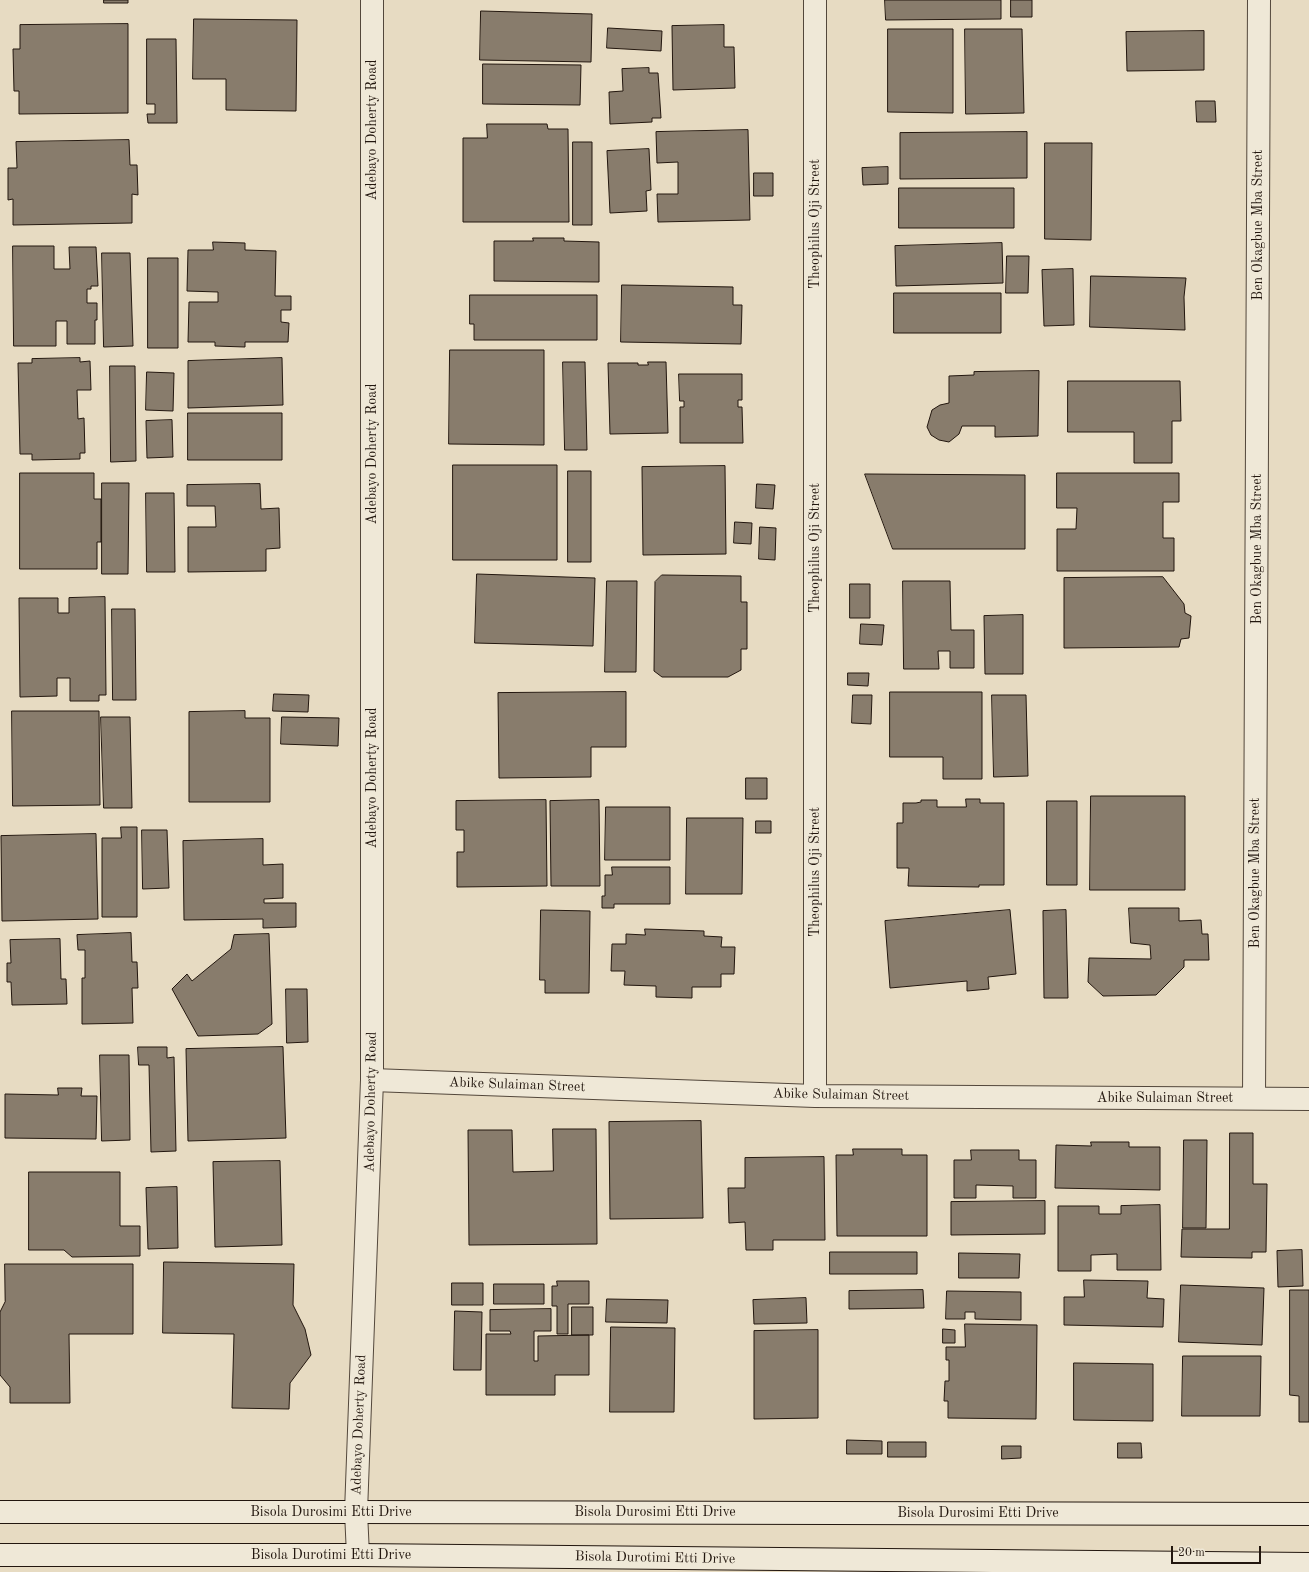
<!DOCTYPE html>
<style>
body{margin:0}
#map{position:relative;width:1309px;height:1572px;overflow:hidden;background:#e7dbc2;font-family:"Old Standard TT",serif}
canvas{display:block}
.scale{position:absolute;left:1171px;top:1546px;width:90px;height:18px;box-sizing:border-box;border:2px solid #22160e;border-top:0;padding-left:5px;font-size:12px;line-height:14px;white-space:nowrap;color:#22160e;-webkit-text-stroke:3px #efe8d7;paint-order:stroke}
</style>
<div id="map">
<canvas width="1309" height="1572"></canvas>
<div class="scale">20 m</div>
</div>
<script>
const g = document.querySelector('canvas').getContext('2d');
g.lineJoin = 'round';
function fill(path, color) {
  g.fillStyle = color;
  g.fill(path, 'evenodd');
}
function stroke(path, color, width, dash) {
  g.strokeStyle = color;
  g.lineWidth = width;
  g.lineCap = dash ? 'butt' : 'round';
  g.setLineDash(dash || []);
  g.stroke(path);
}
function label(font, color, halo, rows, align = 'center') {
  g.font = font + ' "Old Standard TT",serif';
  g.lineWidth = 4;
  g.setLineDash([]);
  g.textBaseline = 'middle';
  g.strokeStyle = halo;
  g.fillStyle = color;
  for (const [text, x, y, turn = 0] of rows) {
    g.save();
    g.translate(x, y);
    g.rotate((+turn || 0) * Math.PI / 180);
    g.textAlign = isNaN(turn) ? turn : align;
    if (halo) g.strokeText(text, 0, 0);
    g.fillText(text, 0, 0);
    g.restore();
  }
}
const building = new Path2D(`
 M 104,0 L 128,0 L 128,3 L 104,3 Z
 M 885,0 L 1001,0 L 1001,19 L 886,20 Z
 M 1011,0 L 1032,0 L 1032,17 L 1011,17 Z
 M 481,11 L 592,14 L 591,62 L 480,60 Z
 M 194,19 L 297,20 L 296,111 L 226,110 L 226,79 L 193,79 Z
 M 128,24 L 128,113 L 19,114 L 19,91 L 14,91 L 13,49 L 20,49 L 20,25 Z
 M 724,25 L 724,47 L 734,47 L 735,88 L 673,90 L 672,26 Z
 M 608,28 L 662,31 L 661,51 L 607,48 Z
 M 888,29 L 953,29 L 953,113 L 888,112 Z
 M 965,29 L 1022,29 L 1024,113 L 966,114 Z
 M 1204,31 L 1204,70 L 1127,71 L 1126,32 Z
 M 147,39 L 176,39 L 177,123 L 148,123 L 147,114 L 155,114 L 155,104 L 147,104 Z
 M 483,64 L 581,65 L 580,105 L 483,104 Z
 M 649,68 L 649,73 L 658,73 L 661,118 L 652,118 L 652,122 L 610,124 L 609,92 L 623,91 L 622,69 Z
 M 1196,101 L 1215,101 L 1216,122 L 1197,122 Z
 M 487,124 L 547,124 L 548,129 L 568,129 L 569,222 L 463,222 L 463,138 L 487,138 Z
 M 748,130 L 750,220 L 658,222 L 657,194 L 678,194 L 678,162 L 657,163 L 656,132 Z
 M 1027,132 L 1027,178 L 900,179 L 900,133 Z
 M 129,140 L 130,165 L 137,165 L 138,195 L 132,194 L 132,223 L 13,225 L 13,199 L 8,200 L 8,168 L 17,168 L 16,142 Z
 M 573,142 L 592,142 L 592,225 L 573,225 Z
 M 1045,143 L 1092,143 L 1091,240 L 1045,239 Z
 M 649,149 L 651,190 L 646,191 L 647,211 L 610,213 L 607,151 Z
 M 888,167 L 888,184 L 863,185 L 862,168 Z
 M 754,173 L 773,173 L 773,196 L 754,196 Z
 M 899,188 L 1014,188 L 1014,228 L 899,228 Z
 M 533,238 L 564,238 L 564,241 L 599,242 L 599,282 L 494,281 L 494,241 L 533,241 Z
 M 213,242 L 245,243 L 245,250 L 276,251 L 275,296 L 291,296 L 291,310 L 281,310 L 281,322 L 289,323 L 288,342 L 245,342 L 245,347 L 215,346 L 215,342 L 188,342 L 189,302 L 218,302 L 218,292 L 187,291 L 188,250 L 213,250 Z
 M 1002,243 L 1003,283 L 896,286 L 895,246 Z
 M 13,246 L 54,246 L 54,269 L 70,269 L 69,247 L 96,247 L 98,286 L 91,286 L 91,289 L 87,289 L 87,303 L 97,303 L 97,320 L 95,320 L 95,344 L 67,344 L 67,321 L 56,321 L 56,346 L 14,346 Z
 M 102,253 L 130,253 L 133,346 L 104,347 Z
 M 1007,256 L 1029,256 L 1028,293 L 1006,293 Z
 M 148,258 L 178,258 L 178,348 L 148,348 Z
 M 1073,269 L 1074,325 L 1044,326 L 1042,270 Z
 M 1091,276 L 1186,278 L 1184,297 L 1185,330 L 1090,327 Z
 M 622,285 L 733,287 L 733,305 L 742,305 L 741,344 L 621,342 Z
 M 894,293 L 1001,293 L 1001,333 L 894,333 Z
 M 470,295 L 597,295 L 597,340 L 474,340 L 474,324 L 470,324 Z
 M 450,350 L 544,350 L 544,445 L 449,444 Z
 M 80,358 L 80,362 L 90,361 L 91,390 L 77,390 L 78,419 L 84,418 L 85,453 L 80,453 L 80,459 L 32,460 L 32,454 L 20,454 L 18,363 L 32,363 L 32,359 Z
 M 282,358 L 283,405 L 188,408 L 188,361 Z
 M 563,362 L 585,362 L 587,450 L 565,450 Z
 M 648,362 L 666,362 L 668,433 L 610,434 L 608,363 L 638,363 L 638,365 L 648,365 Z
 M 110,366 L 135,366 L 136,461 L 111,462 Z
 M 1039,371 L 1038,436 L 995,437 L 995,426 L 962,426 L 959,434 L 949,442 L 939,440 L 931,435 L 927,427 L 932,410 L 940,405 L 949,403 L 949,376 L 974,375 L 974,372 Z
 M 147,372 L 174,373 L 173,411 L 146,410 Z
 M 679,374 L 742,374 L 742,400 L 738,400 L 738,407 L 742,407 L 743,443 L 680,443 L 680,407 L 684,407 L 684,401 L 680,401 Z
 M 1068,381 L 1180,381 L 1181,421 L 1172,421 L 1172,463 L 1134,463 L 1134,432 L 1068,432 Z
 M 188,413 L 282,413 L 282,460 L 188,460 Z
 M 172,420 L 173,457 L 147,458 L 146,421 Z
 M 453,465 L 557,465 L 557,560 L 453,560 Z
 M 725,466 L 726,554 L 643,555 L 642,467 Z
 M 568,471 L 591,471 L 591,562 L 568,562 Z
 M 20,473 L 94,473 L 94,499 L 101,499 L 101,542 L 97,542 L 97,569 L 20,569 Z
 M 1057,473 L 1179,473 L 1179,502 L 1163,502 L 1163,538 L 1174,538 L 1174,571 L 1057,571 L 1057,529 L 1076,529 L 1077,508 L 1057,508 Z
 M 865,474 L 1025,475 L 1025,549 L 893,549 Z
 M 102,483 L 129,483 L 128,574 L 102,574 Z
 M 260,484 L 261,509 L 279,508 L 280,548 L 266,549 L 266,571 L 188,572 L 188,527 L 216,527 L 215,506 L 187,506 L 187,485 Z
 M 757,484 L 775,485 L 773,509 L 756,508 Z
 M 146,493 L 174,493 L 175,572 L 147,572 Z
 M 735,522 L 752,523 L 751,544 L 734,543 Z
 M 760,527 L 776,528 L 775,560 L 759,559 Z
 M 477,574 L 595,578 L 593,646 L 475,643 Z
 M 662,575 L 741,576 L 741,602 L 747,602 L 747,649 L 741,649 L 741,670 L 728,677 L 662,677 L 654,671 L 655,582 Z
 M 1163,577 L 1184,604 L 1185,613 L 1191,616 L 1189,638 L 1181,639 L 1179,647 L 1064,648 L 1064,578 Z
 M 607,581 L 637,581 L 636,672 L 605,672 Z
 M 903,581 L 950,581 L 951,630 L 974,630 L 974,668 L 950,668 L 950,651 L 938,651 L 939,669 L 904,669 Z
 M 850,584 L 870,584 L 870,618 L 850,618 Z
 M 105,597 L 106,695 L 99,695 L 99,701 L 70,701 L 70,678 L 57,678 L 57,696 L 20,697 L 19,598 L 58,598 L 58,613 L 69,613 L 69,598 Z
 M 112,609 L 135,609 L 136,700 L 113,700 Z
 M 1023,615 L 1023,674 L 985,674 L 984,616 Z
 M 861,624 L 884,625 L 882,645 L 860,644 Z
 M 848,673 L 869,673 L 868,686 L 848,685 Z
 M 626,692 L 626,747 L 591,747 L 591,777 L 499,778 L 498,693 Z
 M 890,692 L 982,692 L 982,779 L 943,779 L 943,757 L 890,757 Z
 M 274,694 L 309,695 L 308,712 L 273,711 Z
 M 853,695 L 872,695 L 871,724 L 852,723 Z
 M 992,695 L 1026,695 L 1028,776 L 994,777 Z
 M 12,711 L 99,711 L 100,805 L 13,806 Z
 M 245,711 L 245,718 L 270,718 L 270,802 L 189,802 L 189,712 Z
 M 101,717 L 130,717 L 132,808 L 104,808 Z
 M 282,717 L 339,718 L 338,746 L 281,744 Z
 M 746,778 L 767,778 L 767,799 L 746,799 Z
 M 1091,796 L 1185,796 L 1185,890 L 1090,890 Z
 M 966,799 L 980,799 L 980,803 L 1004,803 L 1004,885 L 979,885 L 979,887 L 908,886 L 909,868 L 897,868 L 897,823 L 903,823 L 903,803 L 916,803 L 921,802 L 921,800 L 937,800 L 937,807 L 966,807 Z
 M 546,800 L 547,886 L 457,887 L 457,852 L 464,852 L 464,830 L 456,830 L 456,801 Z
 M 599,800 L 600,886 L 551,886 L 550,801 Z
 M 1047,801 L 1077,801 L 1077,885 L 1047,885 Z
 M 606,807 L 670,807 L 670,860 L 605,860 Z
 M 687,818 L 743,818 L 742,894 L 686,894 Z
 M 756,821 L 771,821 L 771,833 L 756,833 Z
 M 121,827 L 137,827 L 137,917 L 102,917 L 102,838 L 121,838 Z
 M 142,830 L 167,830 L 169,888 L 143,889 Z
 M 96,834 L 98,919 L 2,921 L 1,836 Z
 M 263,839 L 263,865 L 283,864 L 283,898 L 264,899 L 264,903 L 296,903 L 296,927 L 263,928 L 263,919 L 184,920 L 183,841 Z
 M 612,867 L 670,867 L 670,904 L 614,904 L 614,908 L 602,908 L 602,896 L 605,896 L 605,875 L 612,875 Z
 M 1129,908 L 1179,908 L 1179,921 L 1201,920 L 1202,934 L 1208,934 L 1209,960 L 1184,960 L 1184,967 L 1156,995 L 1103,996 L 1088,982 L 1089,958 L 1151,959 L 1150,945 L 1131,943 Z
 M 541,910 L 590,911 L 589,993 L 545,993 L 545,980 L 540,980 Z
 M 1010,910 L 1016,974 L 988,977 L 989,989 L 967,991 L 967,981 L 890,988 L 885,921 Z
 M 1066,910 L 1068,998 L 1044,998 L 1043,911 Z
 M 645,929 L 704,931 L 704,936 L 722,937 L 721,947 L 735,947 L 734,974 L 721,974 L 721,987 L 692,987 L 692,998 L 656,997 L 656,986 L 624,985 L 625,971 L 611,971 L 612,944 L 626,944 L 626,934 L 645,935 Z
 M 131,933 L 132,962 L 137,962 L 138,988 L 132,988 L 133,1023 L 82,1024 L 82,978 L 85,978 L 85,950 L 78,950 L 77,935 Z
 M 269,934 L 272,1024 L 258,1034 L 198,1036 L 172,989 L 187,974 L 192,981 L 231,949 L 234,935 Z
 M 60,939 L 61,979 L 66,979 L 67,1004 L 12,1005 L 11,982 L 7,982 L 7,963 L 11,963 L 10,940 Z
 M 286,989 L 307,989 L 308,1042 L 287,1043 Z
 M 138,1047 L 167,1047 L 167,1058 L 174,1057 L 176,1151 L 151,1152 L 149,1065 L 139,1065 Z
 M 283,1047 L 286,1138 L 188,1141 L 186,1049 Z
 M 100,1055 L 129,1055 L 130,1140 L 102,1141 Z
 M 58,1088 L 82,1088 L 81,1096 L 97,1096 L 96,1139 L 5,1138 L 5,1094 L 58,1095 Z
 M 701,1121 L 703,1218 L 610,1219 L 609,1122 Z
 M 553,1129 L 596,1129 L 597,1244 L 469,1245 L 468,1130 L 512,1130 L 513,1172 L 553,1171 Z
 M 1230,1133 L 1253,1133 L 1253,1184 L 1267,1184 L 1266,1252 L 1252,1252 L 1252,1258 L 1181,1257 L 1182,1229 L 1229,1229 Z
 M 1184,1140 L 1207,1140 L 1206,1228 L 1183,1228 Z
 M 1091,1142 L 1129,1142 L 1129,1147 L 1160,1147 L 1160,1190 L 1055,1188 L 1056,1145 L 1091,1146 Z
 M 853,1149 L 902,1149 L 902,1155 L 927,1155 L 927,1236 L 837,1236 L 836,1155 L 853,1155 Z
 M 971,1150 L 1019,1150 L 1019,1160 L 1036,1160 L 1036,1198 L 1013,1198 L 1013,1186 L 976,1185 L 976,1198 L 954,1198 L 954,1160 L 971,1160 Z
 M 824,1157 L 825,1240 L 773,1240 L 773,1250 L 746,1250 L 745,1222 L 729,1223 L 728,1188 L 745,1188 L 745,1158 Z
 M 280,1161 L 282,1245 L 215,1247 L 213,1162 Z
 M 29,1172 L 120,1172 L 120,1226 L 140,1226 L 140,1256 L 72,1257 L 64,1250 L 29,1250 Z
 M 177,1187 L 178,1248 L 148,1249 L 146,1188 Z
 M 1045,1201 L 1045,1234 L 951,1235 L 951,1202 Z
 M 1160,1205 L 1161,1270 L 1117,1270 L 1117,1254 L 1091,1255 L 1091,1271 L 1058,1271 L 1058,1206 L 1099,1206 L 1099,1214 L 1121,1214 L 1121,1206 Z
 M 1302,1250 L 1303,1286 L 1278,1287 L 1277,1251 Z
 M 830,1252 L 917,1252 L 917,1274 L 830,1274 Z
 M 959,1253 L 1020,1254 L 1019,1278 L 959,1278 Z
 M 164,1262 L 294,1264 L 293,1305 L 305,1329 L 311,1355 L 290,1383 L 289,1409 L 232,1408 L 234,1334 L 163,1333 Z
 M 5,1264 L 133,1264 L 133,1334 L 69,1334 L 70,1403 L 10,1403 L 10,1387 L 0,1375 L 0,1312 L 5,1302 Z
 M 1084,1280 L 1148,1281 L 1147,1298 L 1164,1299 L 1163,1327 L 1064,1325 L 1064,1297 L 1084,1297 Z
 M 557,1281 L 589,1281 L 589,1304 L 568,1304 L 568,1334 L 557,1334 L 557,1306 L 552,1306 L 552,1286 L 557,1286 Z
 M 452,1283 L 483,1283 L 483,1305 L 452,1305 Z
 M 494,1284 L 544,1284 L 544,1304 L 494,1304 Z
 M 1181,1285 L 1264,1288 L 1262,1345 L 1179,1342 Z
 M 923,1290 L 924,1308 L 849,1309 L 849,1291 Z
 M 1290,1290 L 1309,1290 L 1309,1422 L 1299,1422 L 1299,1396 L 1290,1395 Z
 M 947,1291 L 1021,1292 L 1021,1320 L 975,1319 L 975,1312 L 965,1312 L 965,1319 L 946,1319 Z
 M 806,1298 L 807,1323 L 754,1324 L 753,1300 Z
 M 607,1299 L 668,1300 L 667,1323 L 606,1322 Z
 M 572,1307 L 593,1307 L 593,1335 L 572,1335 Z
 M 551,1309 L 551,1331 L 534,1331 L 534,1361 L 538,1361 L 538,1336 L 589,1335 L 589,1375 L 555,1375 L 555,1395 L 486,1395 L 486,1334 L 511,1334 L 510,1331 L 490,1331 L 490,1310 Z
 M 455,1311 L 482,1312 L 481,1370 L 454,1370 Z
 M 965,1324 L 1037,1325 L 1036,1419 L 948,1418 L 948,1401 L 944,1401 L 945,1381 L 949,1381 L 949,1360 L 946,1360 L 946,1347 L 965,1347 Z
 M 611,1327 L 675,1328 L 674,1412 L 610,1412 Z
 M 943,1329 L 955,1330 L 955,1343 L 943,1343 Z
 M 818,1330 L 818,1418 L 754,1419 L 754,1331 Z
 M 1183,1356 L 1261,1356 L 1260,1416 L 1182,1416 Z
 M 1074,1363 L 1153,1364 L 1153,1421 L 1074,1420 Z
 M 847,1440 L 882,1441 L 882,1454 L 847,1454 Z
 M 888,1442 L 926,1442 L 926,1457 L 888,1457 Z
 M 1118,1443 L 1141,1443 L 1142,1458 L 1118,1458 Z
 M 1002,1446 L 1021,1446 L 1021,1458 L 1002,1459 Z`);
fill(building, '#887c6c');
stroke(building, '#22160e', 1);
const minor = new Path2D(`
 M 815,0 L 815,1096
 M 372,1080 L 815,1096 L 1309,1099
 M 1254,1098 L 1259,0`);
const tertiary = new Path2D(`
 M 358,1555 L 356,1512 L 372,1080 L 372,0`);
const secondary = new Path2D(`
 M 0,1512 L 356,1512 L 1309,1514
 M 0,1555 L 358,1555 L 1309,1564`);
stroke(minor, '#53473b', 24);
stroke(tertiary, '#53473b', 24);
stroke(secondary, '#22160e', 24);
stroke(minor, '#efe8d7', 22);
stroke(tertiary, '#efe8d7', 22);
stroke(secondary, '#efe8d7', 22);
label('14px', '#22160e', '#efe8d7', [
 ["Adebayo Doherty Road",372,130,-90],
 ["Theophilus Oji Street",815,224,-90],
 ["Ben Okagbue Mba Street",1258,225,-90],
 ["Adebayo Doherty Road",372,454,-90],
 ["Theophilus Oji Street",815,548,-90],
 ["Ben Okagbue Mba Street",1257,549,-90],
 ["Adebayo Doherty Road",372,778,-90],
 ["Theophilus Oji Street",815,872,-90],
 ["Ben Okagbue Mba Street",1255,873,-90],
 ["Abike Sulaiman Street",517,1085,2],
 ["Abike Sulaiman Street",841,1095,1],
 ["Abike Sulaiman Street",1165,1098],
 ["Adebayo Doherty Road",371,1102,-89],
 ["Adebayo Doherty Road",359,1425,-88],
 ["Bisola Durosimi Etti Drive",331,1512],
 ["Bisola Durosimi Etti Drive",655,1512],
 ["Bisola Durosimi Etti Drive",978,1513],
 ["Bisola Durotimi Etti Drive",331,1555],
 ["Bisola Durotimi Etti Drive",655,1558,1]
]);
</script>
